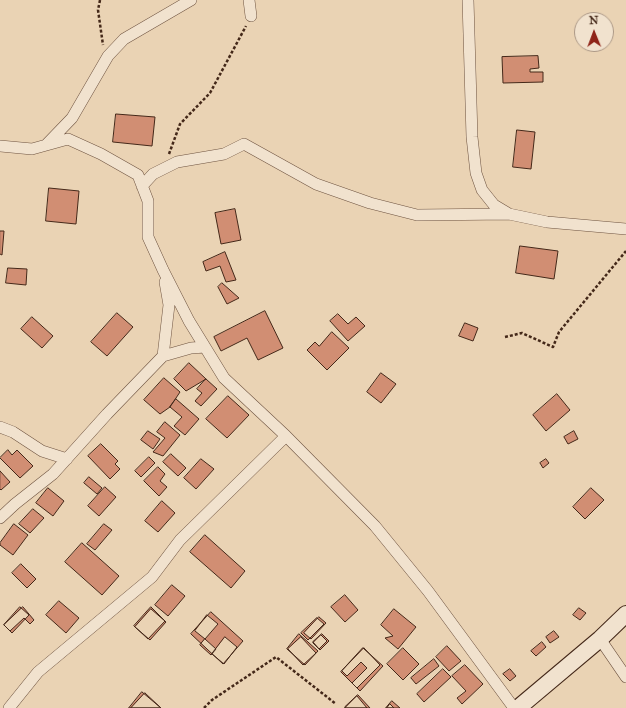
<!DOCTYPE html>
<style>
body{margin:0}
#map{position:relative;width:626px;height:708px;overflow:hidden;background:#ead3b4;font-family:"IM FELL Great Primer",serif}
canvas{display:block}
.north{position:absolute;left:574px;top:12px;width:40px;height:40px;box-sizing:border-box;background:#f1e2ce;border:1px solid #ac9886;border-radius:50%;rotate:359deg;font-size:11px;font-weight:700;line-height:16px;text-align:center;color:#442819}
.north::after{content:'';display:block;margin:auto;width:14px;height:18px;background:#8f2418;clip-path:polygon(50% 0,100% 100%,50% 72%,0 100%)}
</style>
<div id="map">
<canvas width="626" height="708"></canvas>
<div class="north">N</div>
</div>
<script>
const g = document.querySelector('canvas').getContext('2d');
g.lineJoin = 'round';
function fill(path, color) {
  g.fillStyle = color;
  g.fill(path, 'evenodd');
}
function stroke(path, color, width, dash) {
  g.strokeStyle = color;
  g.lineWidth = width;
  g.lineCap = dash ? 'butt' : 'round';
  g.setLineDash(dash || []);
  g.stroke(path);
}
const building = new Path2D(`
 M 538,56 L 539,68 L 530,69 L 530,72 L 543,72 L 543,82 L 503,83 L 502,57 Z
 M 116,114 L 155,117 L 152,146 L 113,142 Z
 M 517,130 L 535,132 L 531,169 L 513,167 Z
 M 49,188 L 79,191 L 76,224 L 46,221 Z
 M 235,209 L 241,240 L 221,244 L 215,213 Z
 M 0,231 L 4,231 L 2,255 L 0,254 Z
 M 520,246 L 558,251 L 554,279 L 516,273 Z
 M 225,252 L 236,280 L 226,282 L 220,266 L 206,271 L 203,262 Z
 M 8,268 L 27,269 L 26,285 L 6,283 Z
 M 222,283 L 239,298 L 227,304 L 218,287 Z
 M 265,311 L 283,348 L 258,360 L 247,338 L 221,351 L 214,337 Z
 M 117,313 L 133,327 L 107,356 L 91,342 Z
 M 338,314 L 348,324 L 356,317 L 365,326 L 348,341 L 330,321 Z
 M 32,317 L 53,336 L 42,348 L 21,329 Z
 M 465,323 L 478,328 L 473,341 L 459,336 Z
 M 332,332 L 349,348 L 327,370 L 307,350 L 315,342 L 319,346 Z
 M 189,363 L 206,379 L 186,391 L 174,379 Z
 M 381,373 L 396,384 L 381,403 L 367,392 Z
 M 164,378 L 180,392 L 170,407 L 160,414 L 144,400 Z
 M 206,379 L 217,389 L 201,406 L 195,401 L 202,393 L 197,389 Z
 M 557,394 L 570,410 L 546,431 L 533,415 Z
 M 228,396 L 249,415 L 227,438 L 206,419 Z
 M 176,399 L 199,419 L 185,435 L 174,426 L 182,417 L 170,407 Z
 M 165,422 L 180,435 L 163,456 L 153,452 L 165,438 L 157,432 Z
 M 148,431 L 160,439 L 153,449 L 141,440 Z
 M 574,431 L 578,439 L 568,444 L 564,437 Z
 M 101,444 L 118,461 L 115,464 L 120,469 L 110,479 L 88,456 Z
 M 8,450 L 12,455 L 17,450 L 33,466 L 20,478 L 0,458 Z
 M 171,454 L 186,468 L 178,476 L 163,462 Z
 M 149,457 L 155,463 L 141,477 L 135,471 Z
 M 201,459 L 214,469 L 196,489 L 184,478 Z
 M 546,459 L 549,463 L 543,468 L 540,463 Z
 M 158,467 L 165,474 L 160,481 L 167,487 L 159,496 L 144,481 Z
 M 0,471 L 10,482 L 1,490 L 0,489 Z
 M 89,477 L 102,488 L 97,494 L 84,483 Z
 M 105,487 L 116,497 L 99,516 L 88,506 Z
 M 48,488 L 64,501 L 53,516 L 36,503 Z
 M 591,488 L 604,500 L 585,519 L 573,507 Z
 M 162,501 L 175,513 L 158,532 L 145,521 Z
 M 33,509 L 44,518 L 30,533 L 19,524 Z
 M 14,524 L 28,535 L 13,555 L 0,545 L 0,543 Z
 M 104,524 L 112,530 L 95,550 L 87,544 Z
 M 205,535 L 245,571 L 231,588 L 190,552 Z
 M 82,543 L 119,576 L 102,595 L 65,562 Z
 M 21,564 L 36,579 L 27,588 L 12,573 Z
 M 172,585 L 185,596 L 168,616 L 155,605 Z
 M 345,595 L 358,610 L 345,622 L 331,607 Z
 M 59,601 L 79,618 L 66,633 L 46,615 Z
 M 20,607 L 29,615 L 12,633 L 4,625 Z
 M 23,607 L 34,620 L 30,624 L 24,618 L 10,631 L 4,625 Z
 M 151,607 L 165,621 L 148,639 L 134,626 Z
 M 579,608 L 586,613 L 580,620 L 573,615 Z
 M 151,609 L 166,622 L 150,640 L 135,627 Z
 M 394,609 L 416,627 L 398,649 L 385,638 L 393,636 L 381,625 Z
 M 211,612 L 243,641 L 223,664 L 191,634 Z
 M 207,615 L 218,624 L 205,639 L 195,631 Z
 M 319,617 L 326,623 L 311,639 L 304,633 Z
 M 317,618 L 324,624 L 308,640 L 301,633 Z
 M 554,631 L 559,637 L 550,643 L 546,637 Z
 M 299,634 L 318,651 L 305,665 L 287,649 Z
 M 322,634 L 329,641 L 320,650 L 313,642 Z
 M 321,635 L 327,641 L 319,649 L 313,643 Z
 M 225,637 L 237,647 L 224,664 L 212,654 Z
 M 301,637 L 316,653 L 303,665 L 288,649 Z
 M 205,639 L 216,649 L 211,655 L 200,645 Z
 M 542,642 L 546,647 L 536,656 L 531,651 Z
 M 447,646 L 461,661 L 449,671 L 436,657 Z
 M 363,648 L 383,666 L 360,691 L 352,683 L 367,668 L 361,662 L 347,676 L 342,671 Z
 M 364,648 L 380,665 L 357,688 L 341,672 Z
 M 403,648 L 419,664 L 403,680 L 387,664 Z
 M 434,659 L 439,666 L 416,684 L 411,678 Z
 M 465,665 L 483,684 L 462,704 L 457,698 L 466,691 L 452,676 Z
 M 443,669 L 451,677 L 424,702 L 417,694 Z
 M 510,669 L 516,676 L 510,681 L 503,674 Z
 M 142,692 L 161,708 L 129,708 Z
 M 145,693 L 161,708 L 131,708 Z
 M 358,695 L 370,708 L 345,708 L 345,707 Z
 M 357,696 L 367,708 L 345,708 Z
 M 392,701 L 400,708 L 386,708 Z
 M 390,704 L 394,708 L 387,708 Z`);
fill(building, '#d18e73');
stroke(building, '#442819', 1);
const minor = new Path2D(`
 M 249,0 L 251,16
 M 468,0 L 472,137 L 476,173 L 482,190 L 494,205 L 509,214 L 547,222 L 626,229
 M 46,145 L 72,118 L 108,56 L 124,39 L 191,0
 M 0,146 L 32,149 L 68,139 L 101,154 L 138,175 L 148,201 L 148,237 L 163,270 L 189,321 L 224,378 L 286,436 L 375,526 L 428,591 L 514,708
 M 142,186 L 153,174 L 177,162 L 224,154 L 244,144 L 316,184 L 370,203 L 417,215 L 509,214
 M 163,356 L 169,305 L 165,282
 M 0,427 L 13,432 L 42,451 L 67,459
 M 0,518 L 15,504 L 53,474 L 107,414 L 163,356 L 191,348 L 205,347
 M 600,639 L 626,677
 M 9,708 L 38,672 L 152,577 L 180,540 L 286,436`);
const secondary = new Path2D(`
 M 518,708 L 600,639 L 626,614`);
stroke(minor, '#6e5340', 12);
stroke(secondary, '#442819', 18);
stroke(new Path2D(`
 M 100,0 L 98,10 L 103,45
 M 169,154 L 180,124 L 210,93 L 246,26
 M 505,337 L 522,333 L 553,347 L 559,332 L 626,251
 M 204,708 L 212,700 L 276,657 L 336,704`), '#442819', 2.5, [3, 2]);
stroke(minor, '#f1e2ce', 11);
stroke(secondary, '#f1e2ce', 16);
</script>
